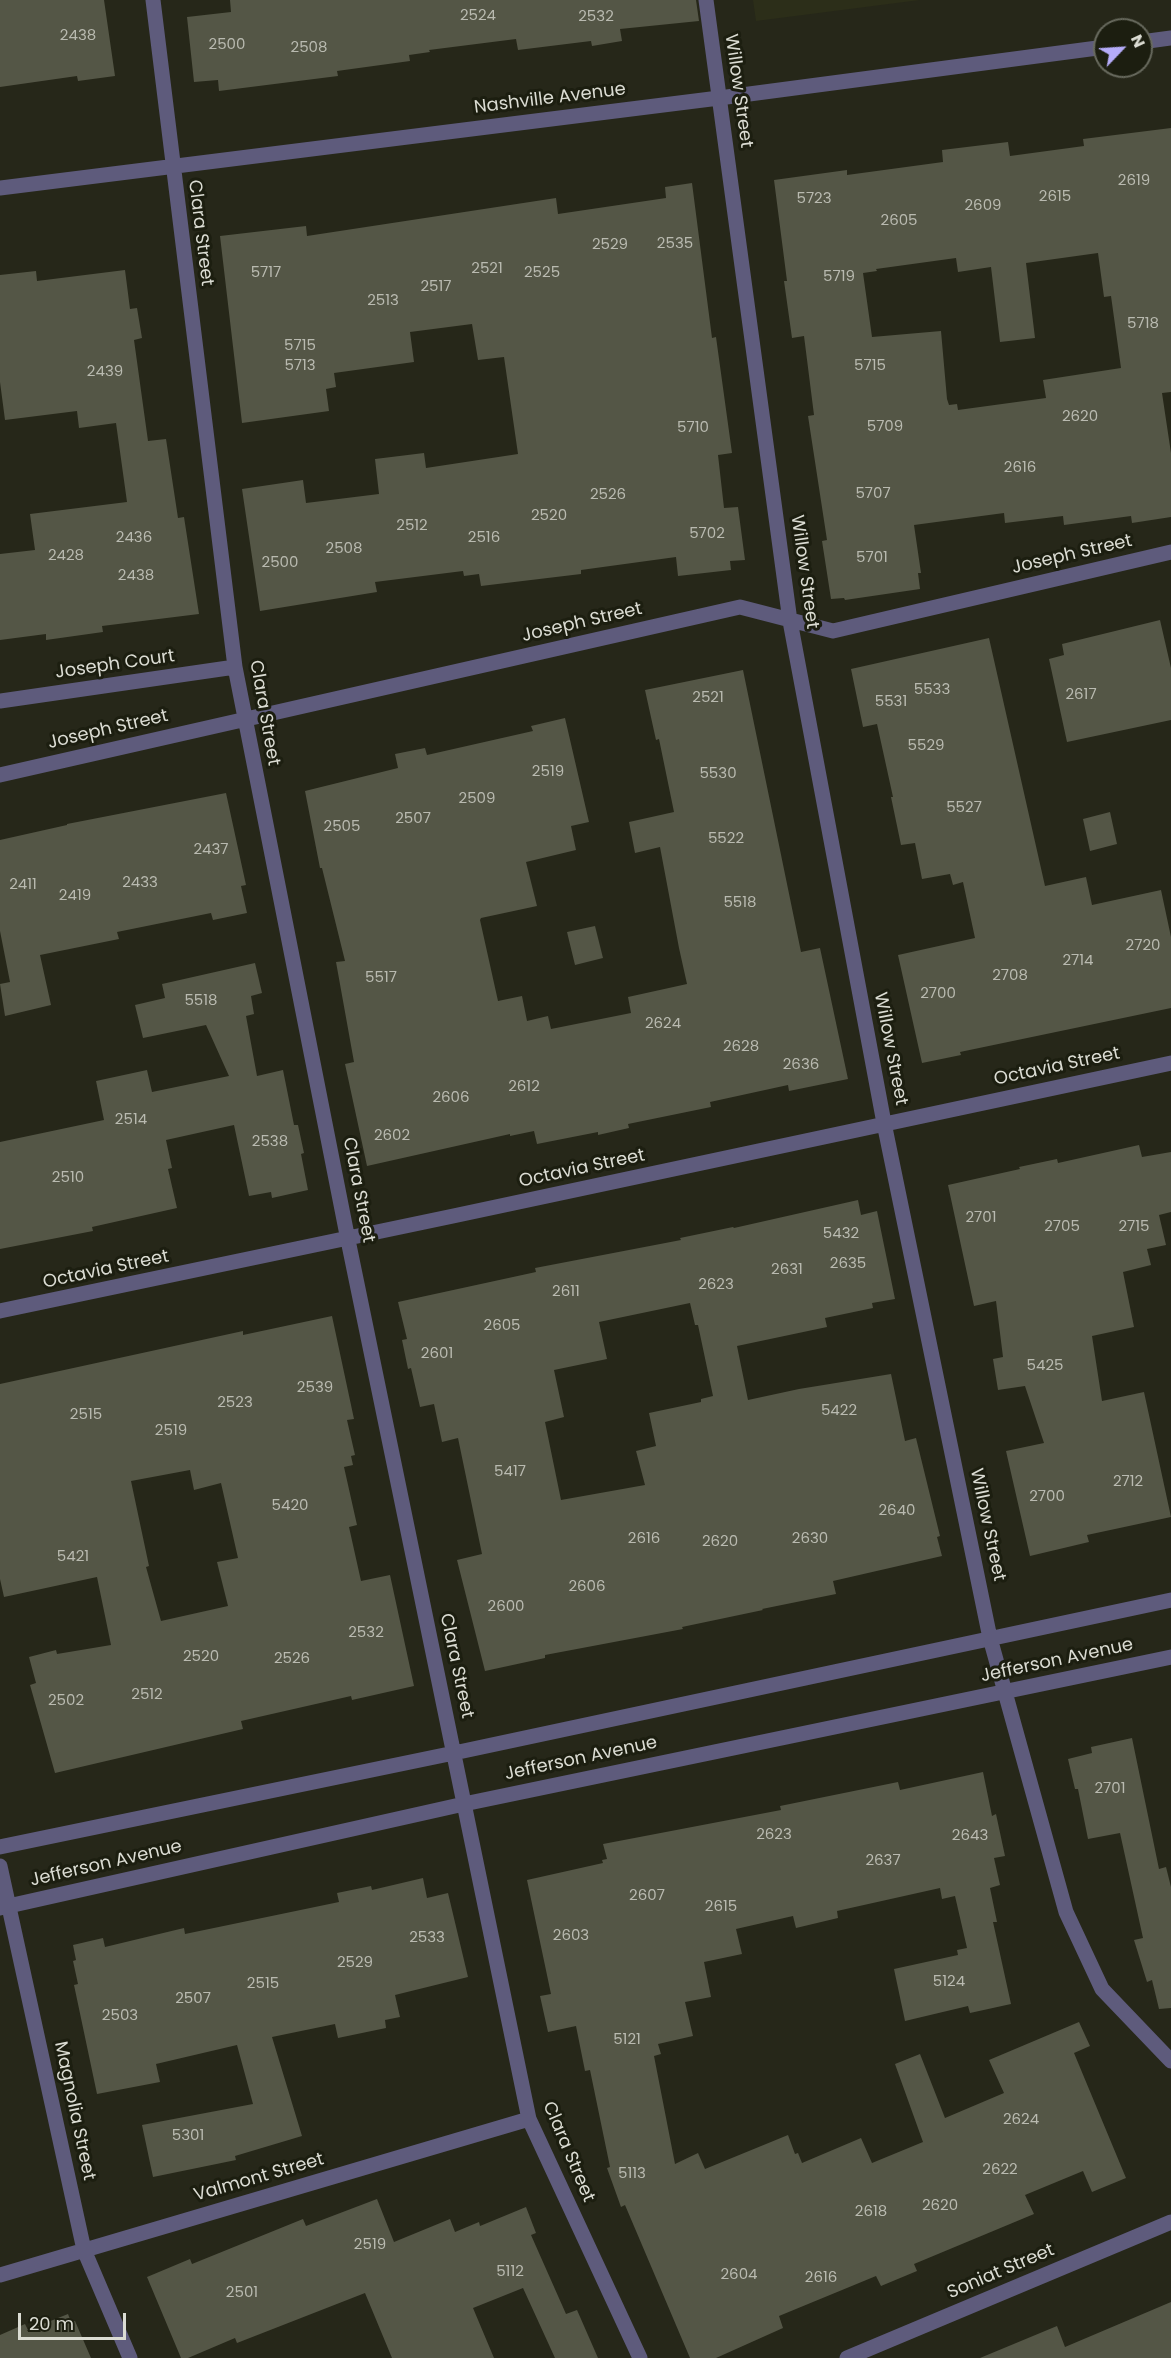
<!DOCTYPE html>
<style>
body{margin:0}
#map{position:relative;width:1171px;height:2358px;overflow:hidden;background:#262719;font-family:Poppins,sans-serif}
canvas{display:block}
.north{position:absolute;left:1093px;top:18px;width:60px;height:60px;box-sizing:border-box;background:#1c1e10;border:2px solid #686a5e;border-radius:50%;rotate:65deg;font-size:16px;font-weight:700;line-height:24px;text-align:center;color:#dbdcd3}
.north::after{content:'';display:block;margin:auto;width:21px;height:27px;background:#b5acf9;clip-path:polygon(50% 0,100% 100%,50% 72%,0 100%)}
.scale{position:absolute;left:18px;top:2313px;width:108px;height:27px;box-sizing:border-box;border:3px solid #dbdcd3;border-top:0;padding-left:8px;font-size:18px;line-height:21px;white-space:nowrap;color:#dbdcd3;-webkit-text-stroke:4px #1c1e10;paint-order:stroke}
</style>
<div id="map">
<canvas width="1171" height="2358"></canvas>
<div class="north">N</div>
<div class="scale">20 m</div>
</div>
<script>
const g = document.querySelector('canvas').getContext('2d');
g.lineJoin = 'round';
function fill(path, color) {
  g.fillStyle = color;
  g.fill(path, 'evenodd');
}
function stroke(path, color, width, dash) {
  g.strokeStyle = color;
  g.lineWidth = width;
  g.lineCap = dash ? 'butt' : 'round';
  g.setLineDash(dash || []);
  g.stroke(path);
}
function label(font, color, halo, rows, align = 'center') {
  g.font = font + ' Poppins,sans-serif';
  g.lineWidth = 6;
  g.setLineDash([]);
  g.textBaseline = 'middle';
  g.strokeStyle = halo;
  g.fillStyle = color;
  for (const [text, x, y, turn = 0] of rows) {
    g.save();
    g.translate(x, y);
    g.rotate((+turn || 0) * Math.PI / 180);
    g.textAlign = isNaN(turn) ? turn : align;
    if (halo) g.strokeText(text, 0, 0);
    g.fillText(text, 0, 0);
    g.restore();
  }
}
fill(new Path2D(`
 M 753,0 L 920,0 L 756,21 Z`), '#2c2e19');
fill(new Path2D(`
 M 0,0 L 104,0 L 115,76 L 78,81 L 77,76 L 0,87 Z
 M 230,0 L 696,0 L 699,21 L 620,29 L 622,41 L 592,46 L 591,41 L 518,50 L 516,39 L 429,50 L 430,52 L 409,55 L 410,61 L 337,71 L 338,76 L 219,91 L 218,80 L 194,82 L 187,17 L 231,12 Z
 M 1171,128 L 1171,392 L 1162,393 L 1171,453 L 1171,517 L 1132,523 L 1131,516 L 1064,525 L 1063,516 L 1005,523 L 1004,513 L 914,525 L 921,573 L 918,573 L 920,589 L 845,600 L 844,598 L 831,599 L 822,541 L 827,540 L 808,416 L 814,415 L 804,336 L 792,338 L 784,281 L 787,281 L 774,180 L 847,170 L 847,175 L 943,162 L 942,150 L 1008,142 L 1010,156 L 1084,146 L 1083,139 ZM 1098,253 L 1104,297 L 1111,296 L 1121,368 L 1043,380 L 1046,398 L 958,410 L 957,404 L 949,405 L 947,399 L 941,331 L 872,337 L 863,273 L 877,271 L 876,269 L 956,258 L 958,272 L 991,267 L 1000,342 L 1035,338 L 1026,263 Z
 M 692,183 L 712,338 L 716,337 L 732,453 L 718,455 L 724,508 L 738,507 L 745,560 L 730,561 L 731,570 L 678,576 L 676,557 L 581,570 L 581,574 L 481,586 L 479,574 L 464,576 L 463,571 L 375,582 L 377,592 L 260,611 L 242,489 L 303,480 L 306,503 L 379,494 L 375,459 L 424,453 L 426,468 L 518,454 L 504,357 L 478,360 L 472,324 L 410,332 L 414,362 L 334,373 L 336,387 L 326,389 L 329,411 L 242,423 L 220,236 L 306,226 L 307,236 L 556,198 L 558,214 L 666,198 L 665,187 Z
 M 125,270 L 130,309 L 137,308 L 142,338 L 134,340 L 148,441 L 166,439 L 178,518 L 184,517 L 199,614 L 102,626 L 103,632 L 46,640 L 46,634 L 0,640 L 0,554 L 35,550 L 30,514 L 127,502 L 116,423 L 79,428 L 77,411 L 5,420 L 0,382 L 0,275 L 36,271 L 37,281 Z
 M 1160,620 L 1171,668 L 1171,720 L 1067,742 L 1049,659 L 1064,655 L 1062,644 Z
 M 989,638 L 1045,886 L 1086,877 L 1092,905 L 1161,890 L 1171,937 L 1171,1008 L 960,1052 L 961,1055 L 922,1063 L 898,955 L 975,938 L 963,882 L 953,885 L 950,874 L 922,879 L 915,843 L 901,845 L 891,797 L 893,797 L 877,724 L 863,727 L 851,669 Z
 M 743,670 L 801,952 L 820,948 L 848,1079 L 789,1091 L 788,1085 L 710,1102 L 711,1107 L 628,1124 L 629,1128 L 598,1135 L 598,1132 L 537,1144 L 534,1131 L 510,1136 L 510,1134 L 367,1166 L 345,1064 L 354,1062 L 336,962 L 345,961 L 322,868 L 320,868 L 305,791 L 398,768 L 395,754 L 425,748 L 427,755 L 533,731 L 531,726 L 565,718 L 589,822 L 571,826 L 576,850 L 526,862 L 537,906 L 481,918 L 480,920 L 498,1001 L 522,996 L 527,1021 L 548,1016 L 551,1029 L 631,1013 L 628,997 L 687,984 L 679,948 L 660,847 L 635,853 L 629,822 L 674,812 L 659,739 L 656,740 L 645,690 Z
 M 226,793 L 246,885 L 241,886 L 247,913 L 213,920 L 211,913 L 117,932 L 119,939 L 40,955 L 51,1005 L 5,1016 L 0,984 L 10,982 L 0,931 L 0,840 L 67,825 L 67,824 Z
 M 1110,812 L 1117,844 L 1090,851 L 1083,819 Z
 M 595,926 L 603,958 L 575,965 L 567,932 Z
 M 255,963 L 262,993 L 251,996 L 254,1014 L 246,1016 L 257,1076 L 283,1070 L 294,1125 L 298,1125 L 304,1153 L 301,1154 L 308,1190 L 272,1198 L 271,1192 L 249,1196 L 234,1125 L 166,1140 L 172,1168 L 168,1169 L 177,1208 L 92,1227 L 93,1231 L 0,1249 L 0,1142 L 104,1120 L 96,1081 L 147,1070 L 152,1092 L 229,1076 L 206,1025 L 143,1038 L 135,1005 L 165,998 L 162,984 Z
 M 1139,1145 L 1142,1157 L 1171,1152 L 1171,1212 L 1159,1215 L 1166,1245 L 1147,1249 L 1151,1265 L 1123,1272 L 1134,1327 L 1092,1336 L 1102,1401 L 1144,1392 L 1171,1517 L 1087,1535 L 1089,1542 L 1030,1556 L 1006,1451 L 1044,1443 L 1025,1386 L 998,1390 L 993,1359 L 1003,1357 L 996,1301 L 974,1306 L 948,1185 L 1020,1169 L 1019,1167 L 1057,1159 L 1058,1163 Z
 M 858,1200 L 861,1215 L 877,1211 L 895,1299 L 872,1303 L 873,1308 L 825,1318 L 827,1327 L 737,1346 L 748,1400 L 799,1389 L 891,1374 L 905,1441 L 916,1438 L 940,1536 L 937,1537 L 942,1556 L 833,1581 L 836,1594 L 762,1609 L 763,1610 L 682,1627 L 683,1629 L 545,1655 L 545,1658 L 485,1671 L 457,1560 L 482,1554 L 458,1438 L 442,1442 L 434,1404 L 420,1407 L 411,1368 L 408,1369 L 402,1340 L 407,1339 L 398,1302 L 536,1272 L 535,1268 L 681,1240 L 680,1238 L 733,1227 L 734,1228 ZM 690,1303 L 695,1325 L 698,1325 L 713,1396 L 701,1399 L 701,1402 L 649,1413 L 656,1446 L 636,1451 L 645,1485 L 561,1500 L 545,1422 L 564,1417 L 554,1370 L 607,1359 L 599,1322 Z
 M 332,1316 L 354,1419 L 347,1420 L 355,1455 L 351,1456 L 353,1465 L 344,1467 L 357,1525 L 349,1527 L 361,1581 L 390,1575 L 414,1686 L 352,1700 L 351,1696 L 241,1721 L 243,1729 L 55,1773 L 30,1685 L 36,1683 L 29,1657 L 56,1650 L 57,1654 L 111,1645 L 97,1577 L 4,1597 L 0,1579 L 0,1384 L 243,1331 L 243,1335 ZM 190,1470 L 194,1490 L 221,1483 L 238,1558 L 217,1562 L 228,1606 L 161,1621 L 146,1567 L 149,1566 L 131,1481 Z
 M 1132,1738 L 1159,1869 L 1166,1867 L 1171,1887 L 1171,2008 L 1159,2009 L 1152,1980 L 1147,1982 L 1134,1940 L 1143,1938 L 1120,1833 L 1088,1839 L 1078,1789 L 1075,1789 L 1068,1759 L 1092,1753 L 1091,1747 Z
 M 983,1772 L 992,1816 L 996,1814 L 1005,1856 L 994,1858 L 1000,1885 L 990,1888 L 997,1922 L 993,1922 L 1011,2004 L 970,2013 L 968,2006 L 905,2021 L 894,1969 L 958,1955 L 957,1950 L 967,1948 L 955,1896 L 942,1899 L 940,1888 L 837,1911 L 838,1918 L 796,1928 L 793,1916 L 736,1929 L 742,1954 L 704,1962 L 711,1997 L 685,2002 L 693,2036 L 658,2044 L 661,2054 L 654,2056 L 675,2164 L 698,2153 L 705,2169 L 788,2135 L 795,2154 L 798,2153 L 802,2163 L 861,2138 L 872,2163 L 923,2142 L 895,2064 L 920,2054 L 945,2118 L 1004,2093 L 989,2060 L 1079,2022 L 1090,2046 L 1074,2053 L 1126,2178 L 1092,2192 L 1083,2171 L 1025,2195 L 1034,2214 L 914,2264 L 917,2271 L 881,2286 L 876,2276 L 779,2316 L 783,2328 L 716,2358 L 690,2358 L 625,2205 L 621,2207 L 607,2168 L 610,2167 L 590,2070 L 585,2071 L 576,2026 L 548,2032 L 540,1996 L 551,1994 L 527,1880 L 603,1863 L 602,1860 L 607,1859 L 603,1844 L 781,1810 L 780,1806 L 898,1782 L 900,1790 Z
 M 423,1878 L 427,1898 L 448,1893 L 468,1977 L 395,1995 L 400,2017 L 385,2020 L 386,2028 L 338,2038 L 335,2024 L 272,2037 L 302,2136 L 235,2156 L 236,2160 L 153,2177 L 142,2125 L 253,2104 L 237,2045 L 156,2064 L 160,2082 L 97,2094 L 74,1985 L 78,1984 L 73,1961 L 76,1960 L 73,1945 L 103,1938 L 105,1947 L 184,1928 L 185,1934 L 339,1902 L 337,1893 L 371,1886 L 372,1890 Z
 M 377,2199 L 394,2242 L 450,2219 L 455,2232 L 479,2222 L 480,2226 L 526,2207 L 536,2233 L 531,2235 L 566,2314 L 577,2310 L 598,2358 L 555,2358 L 523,2288 L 473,2308 L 494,2358 L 392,2358 L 365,2293 L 237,2343 L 235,2338 L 188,2358 L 181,2358 L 147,2277 L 190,2259 L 192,2264 L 303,2219 L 306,2226 Z
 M 1171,2302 L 1171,2358 L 980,2358 L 1057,2326 L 1065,2347 Z
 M 68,2314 L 71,2322 L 75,2321 L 91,2358 L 0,2358 L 0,2335 L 25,2324 L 28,2330 Z`), '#545646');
stroke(new Path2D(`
 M 153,0 L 235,667 L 348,1240 L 529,2119 L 640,2358
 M 706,0 L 790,621 L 884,1123 L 990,1638 L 1066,1912 L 1102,1989 L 1171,2061
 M 1141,42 L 1171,38
 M 0,188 L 719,98 L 1105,47
 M 0,701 L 235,667
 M 0,775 L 740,607 L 833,631 L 1171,552
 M 0,1311 C 391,1231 780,1145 1171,1063
 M 0,1847 L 454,1753 L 1171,1600
 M 0,1866 L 84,2250 L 130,2358
 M 0,1908 L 464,1804 L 1171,1657
 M 0,2275 L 529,2119
 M 847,2358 L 1171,2222`), '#5e5b7c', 15);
label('15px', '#b9bab0', null, [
 ["2524",478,16],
 ["2532",596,17],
 ["2438",78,36],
 ["2500",227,45],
 ["2508",309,48],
 ["2619",1134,181],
 ["2615",1055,197],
 ["5723",814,199],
 ["2609",983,206],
 ["2605",899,221],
 ["2535",675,244],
 ["2529",610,245],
 ["2521",487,269],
 ["5717",266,273],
 ["2525",542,273],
 ["5719",839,277],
 ["2517",436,287],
 ["2513",383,301],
 ["5718",1143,324],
 ["5715",300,346],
 ["5713",300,366],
 ["5715",870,366],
 ["2439",105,372],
 ["2620",1080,417],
 ["5709",885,427],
 ["5710",693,428],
 ["2616",1020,468],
 ["5707",873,494],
 ["2526",608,495],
 ["2520",549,516],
 ["2512",412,526],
 ["5702",707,534],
 ["2436",134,538],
 ["2516",484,538],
 ["2508",344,549],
 ["2428",66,556],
 ["5701",872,558],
 ["2500",280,563],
 ["2438",136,576],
 ["5533",932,690],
 ["2617",1081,695],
 ["2521",708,698],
 ["5531",891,702],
 ["5529",926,746],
 ["2519",548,772],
 ["5530",718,774],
 ["2509",477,799],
 ["5527",964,808],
 ["2507",413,819],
 ["2505",342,827],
 ["5522",726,839],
 ["2437",211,850],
 ["2433",140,883],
 ["2411",23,885],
 ["2419",75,896],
 ["5518",740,903],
 ["2720",1143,946],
 ["2714",1078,961],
 ["2708",1010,976],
 ["5517",381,978],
 ["2700",938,994],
 ["5518",201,1001],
 ["2624",663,1024],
 ["2628",741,1047],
 ["2636",801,1065],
 ["2612",524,1087],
 ["2606",451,1098],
 ["2514",131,1120],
 ["2602",392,1136],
 ["2538",270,1142],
 ["2510",68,1178],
 ["2701",981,1218],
 ["2705",1062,1227],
 ["2715",1134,1227],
 ["5432",841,1234],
 ["2635",848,1264],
 ["2631",787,1270],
 ["2623",716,1285],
 ["2611",566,1292],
 ["2605",502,1326],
 ["2601",437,1354],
 ["5425",1045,1366],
 ["2539",315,1388],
 ["2523",235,1403],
 ["5422",839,1411],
 ["2515",86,1415],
 ["2519",171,1431],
 ["5417",510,1472],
 ["2712",1128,1482],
 ["2700",1047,1497],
 ["5420",290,1506],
 ["2640",897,1511],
 ["2616",644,1539],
 ["2630",810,1539],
 ["2620",720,1542],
 ["5421",73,1557],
 ["2606",587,1587],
 ["2600",506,1607],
 ["2532",366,1633],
 ["2520",201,1657],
 ["2526",292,1659],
 ["2512",147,1695],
 ["2502",66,1701],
 ["2701",1110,1789],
 ["2623",774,1835],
 ["2643",970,1836],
 ["2637",883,1861],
 ["2607",647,1896],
 ["2615",721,1907],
 ["2603",571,1936],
 ["2533",427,1938],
 ["2529",355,1963],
 ["5124",949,1982],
 ["2515",263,1984],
 ["2507",193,1999],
 ["2503",120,2016],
 ["5121",627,2040],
 ["2624",1021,2120],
 ["5301",188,2136],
 ["2622",1000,2170],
 ["5113",632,2174],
 ["2620",940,2206],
 ["2618",871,2212],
 ["2519",370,2245],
 ["5112",510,2272],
 ["2604",739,2275],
 ["2616",821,2278],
 ["2501",242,2293]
]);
label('18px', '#dbdcd3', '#1c1e10', [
 ["Willow Street",738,91,82],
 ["Nashville Avenue",550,99,-7],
 ["Clara Street",200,233,83],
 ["Joseph Street",1072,555,-13],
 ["Willow Street",804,572,82],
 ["Joseph Street",582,623,-13],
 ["Joseph Court",115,665,-8],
 ["Clara Street",264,713,80],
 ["Joseph Street",108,730,-13],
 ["Willow Street",890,1049,79],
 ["Octavia Street",1057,1067,-12],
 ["Octavia Street",582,1169,-12],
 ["Clara Street",358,1190,79],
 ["Octavia Street",106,1270,-12],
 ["Willow Street",987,1525,78],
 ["Jefferson Avenue",1057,1661,-12],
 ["Clara Street",456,1666,78],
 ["Jefferson Avenue",581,1759,-12],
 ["Jefferson Avenue",106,1864,-13],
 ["Magnolia Street",74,2111,78],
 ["Clara Street",568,2152,67],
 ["Valmont Street",259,2178,-16],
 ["Soniat Street",1001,2272,-23]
]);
</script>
